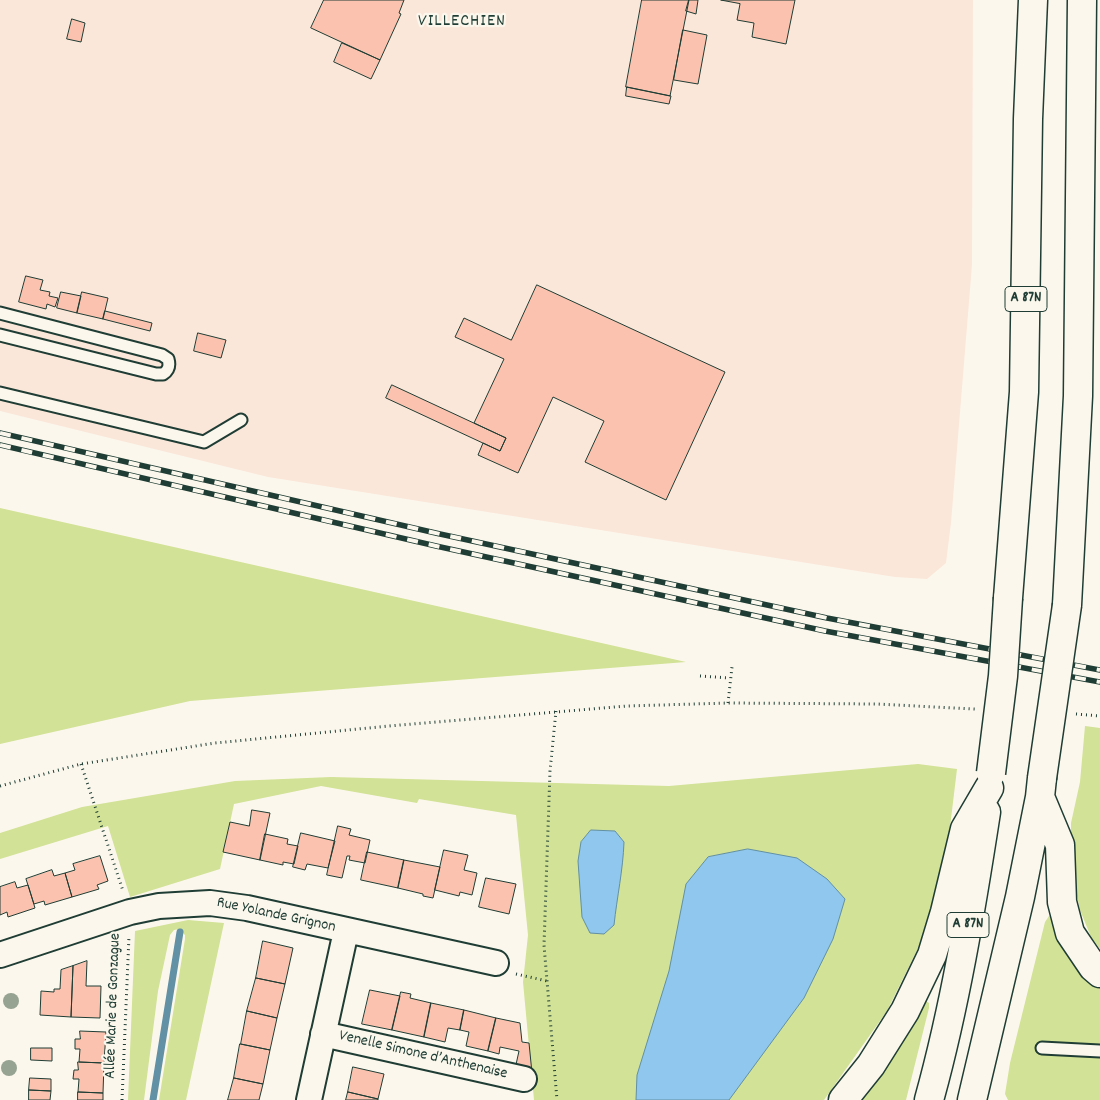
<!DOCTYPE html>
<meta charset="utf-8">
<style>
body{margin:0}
canvas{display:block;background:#fbf7ec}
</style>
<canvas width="1100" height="1100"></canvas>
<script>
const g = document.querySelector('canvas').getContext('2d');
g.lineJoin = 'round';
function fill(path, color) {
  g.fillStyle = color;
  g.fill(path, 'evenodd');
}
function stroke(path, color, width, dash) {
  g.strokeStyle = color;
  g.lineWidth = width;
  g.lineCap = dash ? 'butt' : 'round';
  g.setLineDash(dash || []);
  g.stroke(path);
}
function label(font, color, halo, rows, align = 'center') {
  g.font = font + ' Dekko,sans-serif';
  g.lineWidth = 4.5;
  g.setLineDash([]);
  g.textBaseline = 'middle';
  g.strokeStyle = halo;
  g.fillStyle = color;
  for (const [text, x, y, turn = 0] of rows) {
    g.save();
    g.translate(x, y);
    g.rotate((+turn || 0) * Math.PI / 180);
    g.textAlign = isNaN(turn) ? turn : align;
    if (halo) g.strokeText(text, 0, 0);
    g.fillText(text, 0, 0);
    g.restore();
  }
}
fill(new Path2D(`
 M 0,0 L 973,0 L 972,265 L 951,523 L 946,563 L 927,579 L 895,577 L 268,477 L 0,411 Z`), '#fbe7da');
fill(new Path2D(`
 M 0,508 L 686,662 L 190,701 L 0,744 Z
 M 1085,726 L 1100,728 L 1100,949 L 1091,937 L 1080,910 L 1071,868 L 1071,823 L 1080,782 Z
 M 918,764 L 957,769 L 950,827 L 926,932 L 887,1011 L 824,1100 L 534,1100 L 523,982 L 528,935 L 516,815 L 419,799 L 417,803 L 321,786 L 234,804 L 220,869 L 130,897 L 108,826 L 0,859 L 0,833 L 82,807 L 235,781 L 331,777 L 669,786 Z
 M 1055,915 L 1100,984 L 1100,1100 L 1008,1100 L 1005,1094 L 1010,1063 L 1045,922 L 1049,916 Z
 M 188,920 L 224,923 L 186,1100 L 159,1100 L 185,939 L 185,935 L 179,929 L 174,930 L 170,935 L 158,991 L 144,1100 L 128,1100 L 135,931 Z
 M 926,1001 L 929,1003 L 929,1008 L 906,1100 L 859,1100 L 921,1004 Z`), '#d2e296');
const water = new Path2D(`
 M 591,830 L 615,831 L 624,842 C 623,870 617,897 614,925 L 604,934 L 590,933 L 582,917 L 578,861 L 581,842 Z
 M 748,849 L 797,858 L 827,879 L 845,899 L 833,939 L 804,998 L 729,1100 L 636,1100 L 637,1075 L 669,971 L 686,884 L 708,857 Z`);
fill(water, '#8fc7ee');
stroke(water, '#6290a4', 1);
stroke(new Path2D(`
 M 153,1100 L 180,932`), '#6290a4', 7);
const building = new Path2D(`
 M 324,0 L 404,0 L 399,13 L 401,14 L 380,60 L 311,28 Z
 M 642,0 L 689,0 L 670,96 L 626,87 Z
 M 689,0 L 698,0 L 696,14 L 686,11 Z
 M 721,0 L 795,0 L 786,44 L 752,37 L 754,23 L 737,20 L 740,4 Z
 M 72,19 L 85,23 L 81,42 L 67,39 Z
 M 683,30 L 707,35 L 698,84 L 674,80 Z
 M 342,43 L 380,60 L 371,79 L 334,62 Z
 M 627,87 L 671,96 L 669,104 L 626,96 Z
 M 26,276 L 43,280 L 40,290 L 50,292 L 49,296 L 58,298 L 55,307 L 47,304 L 46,309 L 19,302 Z
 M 537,285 L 725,372 L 666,500 L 585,462 L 604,421 L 553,397 L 518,473 L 478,455 L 483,443 L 500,451 L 506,438 L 474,423 L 504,359 L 455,337 L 464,318 L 511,340 Z
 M 61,292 L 81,296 L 77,313 L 57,308 Z
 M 82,292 L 108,298 L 103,319 L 77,313 Z
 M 105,311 L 152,323 L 150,331 L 103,319 Z
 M 198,333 L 226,340 L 221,358 L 194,351 Z
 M 392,385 L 506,438 L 500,451 L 386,398 Z
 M 252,810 L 270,813 L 260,860 L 223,852 L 230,822 L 249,826 Z
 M 338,826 L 351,829 L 349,835 L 370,840 L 365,863 L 349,860 L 350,856 L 347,856 L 342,878 L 327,875 Z
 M 301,833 L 335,841 L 328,868 L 307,864 L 305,870 L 293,867 Z
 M 265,834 L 288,839 L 287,844 L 298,846 L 294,864 L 283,862 L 283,865 L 260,860 Z
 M 444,850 L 468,855 L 464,870 L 477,873 L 472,895 L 460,892 L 459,896 L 435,890 Z
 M 367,852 L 404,860 L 398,888 L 361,880 Z
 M 100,856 L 108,881 L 97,885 L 99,889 L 72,897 L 65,873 L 75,870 L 73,864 Z
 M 404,860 L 440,867 L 433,898 L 423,896 L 423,894 L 398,888 Z
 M 52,870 L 54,876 L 65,873 L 72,897 L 45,905 L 44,901 L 34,904 L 26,879 Z
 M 486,878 L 516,884 L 509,914 L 479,907 Z
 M 15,882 L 17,888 L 28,885 L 35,908 L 8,917 L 7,912 L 0,915 L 0,887 Z
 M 263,941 L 293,948 L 285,984 L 256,978 Z
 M 87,961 L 86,986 L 101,986 L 100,1018 L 71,1017 L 73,966 Z
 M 73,966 L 71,1017 L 40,1015 L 41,991 L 54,992 L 54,989 L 60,989 L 61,970 Z
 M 256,978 L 285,984 L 277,1018 L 247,1011 Z
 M 370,990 L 400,996 L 392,1030 L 362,1024 Z
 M 401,992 L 411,994 L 410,998 L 431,1003 L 424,1037 L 392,1030 Z
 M 431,1003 L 464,1010 L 460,1030 L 448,1028 L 445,1042 L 424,1037 Z
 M 464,1010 L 496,1018 L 488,1051 L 466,1046 L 469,1032 L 460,1030 Z
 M 247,1011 L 277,1018 L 270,1050 L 241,1044 Z
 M 496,1018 L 520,1023 L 522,1042 L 529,1043 L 532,1073 L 515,1069 L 519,1051 L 500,1047 L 499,1054 L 488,1051 Z
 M 80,1031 L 106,1032 L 104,1063 L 79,1062 L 80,1049 L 75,1049 L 75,1039 L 80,1039 Z
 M 240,1044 L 270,1050 L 263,1084 L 234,1078 Z
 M 31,1048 L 52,1048 L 52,1061 L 31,1060 Z
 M 78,1062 L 104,1063 L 103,1093 L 78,1092 L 79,1079 L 73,1079 L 74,1070 L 78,1070 Z
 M 353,1067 L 384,1074 L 378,1099 L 348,1092 Z
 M 30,1078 L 51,1079 L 51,1091 L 29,1090 Z
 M 234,1078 L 263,1084 L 259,1100 L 228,1100 Z
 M 29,1090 L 51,1091 L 50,1100 L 29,1100 Z
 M 78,1092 L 103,1093 L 103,1100 L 78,1100 Z
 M 348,1092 L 378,1099 L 378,1100 L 346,1100 Z`);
fill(building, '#fbc3af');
stroke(building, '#1f3d34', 1);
const lane = new Path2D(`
 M 0,313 L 162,355 L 168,359 C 170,366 169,370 163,374 L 156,374 L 0,335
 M 0,393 L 204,442 L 241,420
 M 1042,1048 L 1100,1051`);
const street = new Path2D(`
 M 0,955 L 130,912 L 159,906 L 210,903 L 247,908 L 496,963
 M 323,1034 L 524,1079
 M 309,1100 L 346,931`);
const highway = new Path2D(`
 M 1008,598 L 1024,392 L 1028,119 L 1033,0
 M 1067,605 L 1078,396 L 1082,0
 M 1040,797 L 1060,845 L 1062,902 L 1070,933 L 1093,967 L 1100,973
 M 843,1100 L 871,1065 L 905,1011 L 932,955 L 945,912 L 965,829 L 989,788
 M 929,1100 C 955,1006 971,909 986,812
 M 972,1100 L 1020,897 L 1040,797 L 1042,778`);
stroke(lane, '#1f3d34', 15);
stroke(street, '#1f3d34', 28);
stroke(highway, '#1f3d34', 31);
stroke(new Path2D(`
 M 700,676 L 730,678
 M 728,703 L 732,667
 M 556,711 L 550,771 L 544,945 L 557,1100
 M 1076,714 L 1100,716
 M 81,764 L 123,891
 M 0,786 L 81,764 L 215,743 L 389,726 L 627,706 L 728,703 L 877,704 L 975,709
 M 516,974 L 547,981
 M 122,1100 L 129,936`), '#1f3d34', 3, [1, 4]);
stroke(lane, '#fbf7ec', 11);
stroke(street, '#fbf7ec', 24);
stroke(highway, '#fbf7ec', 28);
const rail = new Path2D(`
 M 0,433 L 440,534 L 827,618 L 1100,670
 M 0,445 L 436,546 L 825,631 L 1100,682`);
stroke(rail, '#1f3d34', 5.5);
stroke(rail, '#fbf7ec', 4, [11]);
const highwayBridge = new Path2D(`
 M 991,773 L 1003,676 L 1008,598
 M 1042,778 L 1067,605`);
stroke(highwayBridge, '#1f3d34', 31, []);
stroke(highwayBridge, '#fbf7ec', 28);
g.fillStyle = '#96a392';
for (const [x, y] of [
 [11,1001],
 [9,1068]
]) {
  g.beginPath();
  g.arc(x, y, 8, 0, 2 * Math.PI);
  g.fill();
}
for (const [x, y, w] of [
 [1026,299,42],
 [968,925,42]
]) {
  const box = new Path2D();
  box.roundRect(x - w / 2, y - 12.5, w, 25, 4);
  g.fillStyle = '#fbf7ec';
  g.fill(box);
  stroke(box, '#1f3d34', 1);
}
label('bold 15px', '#1f3d34', null, [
 ["A 87N",1026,299],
 ["A 87N",968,925]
]);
label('16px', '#1f3d34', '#fbf7ec', [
 ["Rue Yolande Grignon",276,916,12],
 ["Allée Marie de Gonzague",114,1006,-88],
 ["Venelle Simone d’Anthenaise",423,1056,13]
]);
g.letterSpacing = '1px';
label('18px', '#1f3d34', '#fbf7ec', [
 ["VILLECHIEN",462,23]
]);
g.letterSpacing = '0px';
</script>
